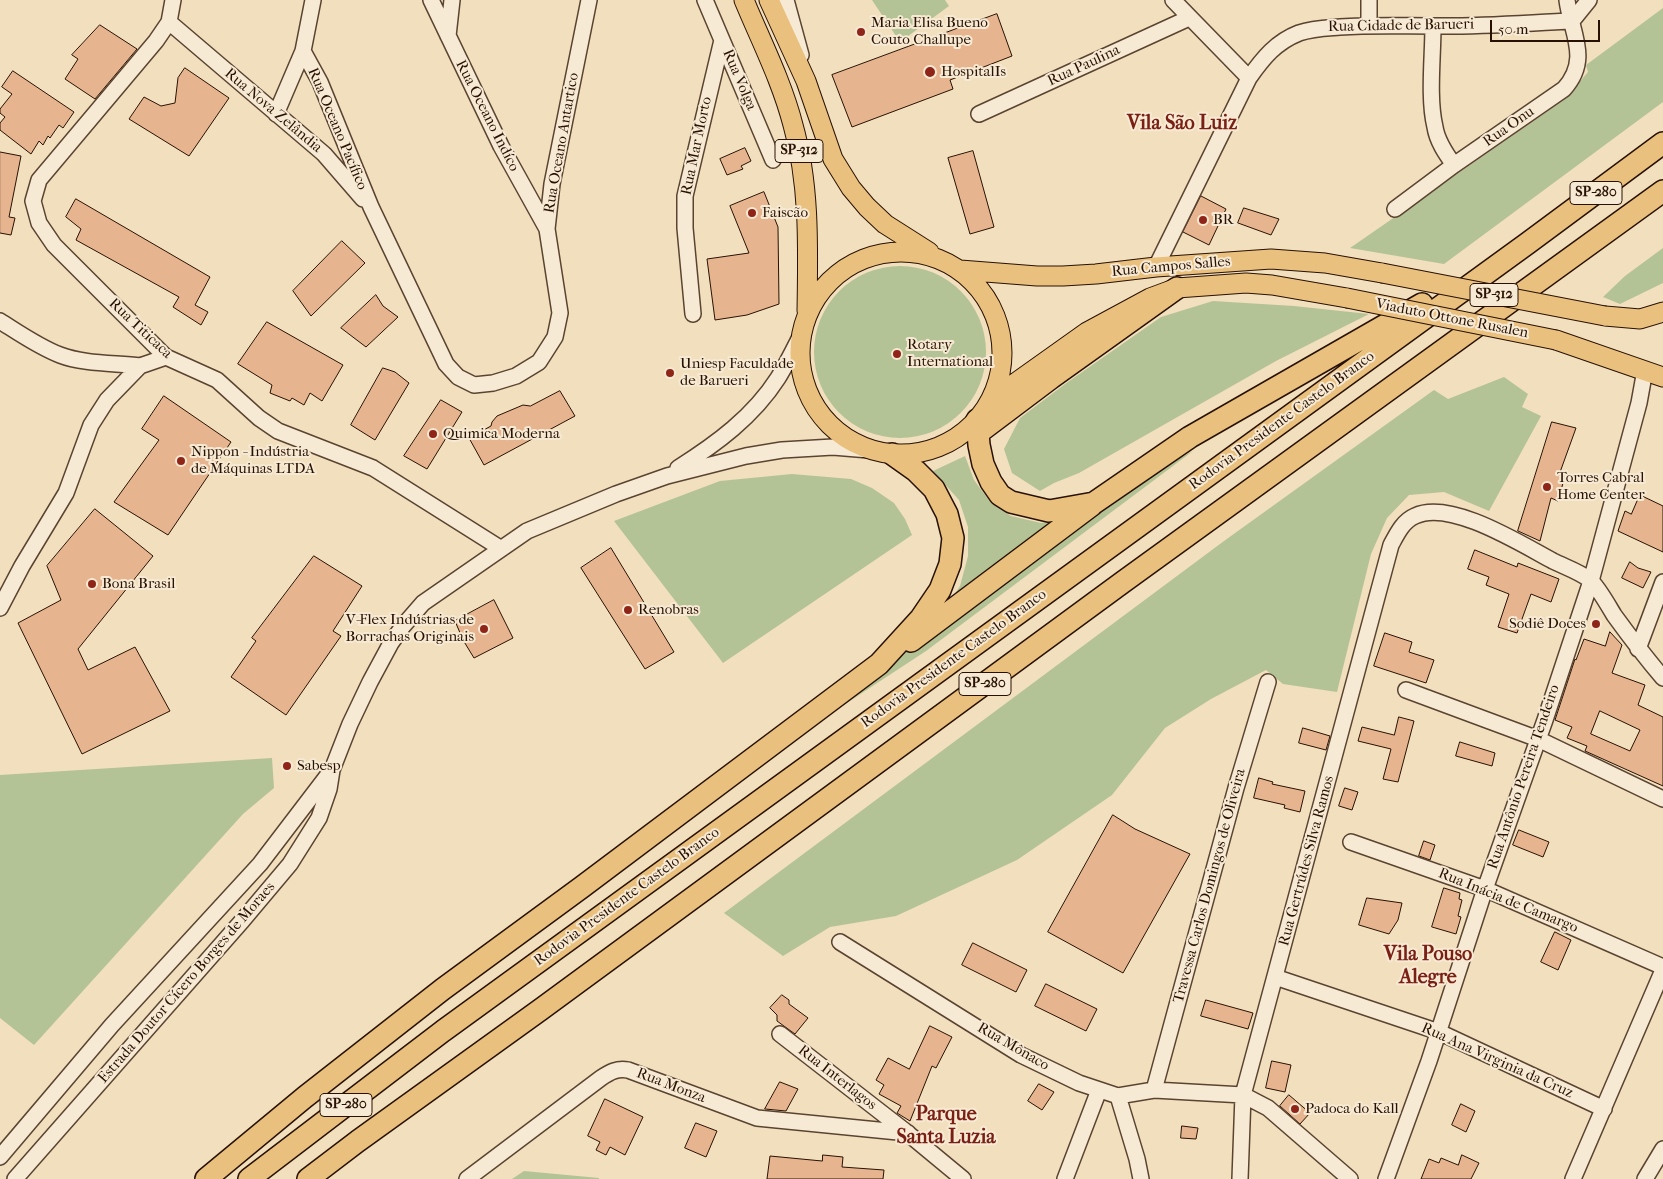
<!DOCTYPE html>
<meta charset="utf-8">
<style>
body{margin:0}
#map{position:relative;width:1663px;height:1179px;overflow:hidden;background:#f2dfbd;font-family:"IM FELL French Canon",serif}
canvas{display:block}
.scale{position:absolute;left:1490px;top:20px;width:110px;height:22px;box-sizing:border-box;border:2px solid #281102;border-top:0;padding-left:6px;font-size:15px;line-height:18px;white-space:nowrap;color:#281102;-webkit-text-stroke:4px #f7ead4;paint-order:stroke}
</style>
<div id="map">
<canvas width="1663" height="1179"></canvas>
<div class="scale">50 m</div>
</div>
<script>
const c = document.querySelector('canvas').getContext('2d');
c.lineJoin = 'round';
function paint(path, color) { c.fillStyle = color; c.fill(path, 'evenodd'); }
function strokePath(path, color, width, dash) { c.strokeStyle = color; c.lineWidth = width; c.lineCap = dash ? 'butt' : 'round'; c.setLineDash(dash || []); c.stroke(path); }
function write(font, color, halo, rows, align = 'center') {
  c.font = font + ' "IM FELL French Canon",serif'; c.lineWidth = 4; c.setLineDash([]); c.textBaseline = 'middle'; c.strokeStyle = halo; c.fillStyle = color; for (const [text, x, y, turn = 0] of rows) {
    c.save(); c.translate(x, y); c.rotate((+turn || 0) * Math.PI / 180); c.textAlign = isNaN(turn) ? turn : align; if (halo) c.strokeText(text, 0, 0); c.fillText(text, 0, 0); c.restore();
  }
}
paint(new Path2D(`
 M872,0H945L949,6L900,42Z
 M1663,8V102L1444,264L1350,248L1564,100L1588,72L1586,65Z
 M1663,248V283L1620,304L1603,297L1625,276Z
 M814 352a86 86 0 1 1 172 0a86 86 0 1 1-172 0Z
 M1213,301L1294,306L1369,314L1276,361L1079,473L1054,483L1040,491L1012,473L1004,449L1020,418L1065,384L1161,317Z
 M1504,377L1528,394L1522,407L1541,416L1489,511L1444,492L1409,495L1387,518L1371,554L1337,692L1283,684L1266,670L1211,699L1165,728L1112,795L1017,860L896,916L830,927L783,956L724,913L1224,541L1434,390L1448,399Z
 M1193,451L926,651L827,716L939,618L960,586L968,556V527L959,500L933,471L965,456L974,480L991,503L1011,516L1041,523L1072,516Z
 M792,474L851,479L872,488L894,503L905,519L912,535L723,663L614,521L720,481Z
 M272,758L274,788L243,814L34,1045L0,1018V775Z
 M524,1171L599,1178V1179H512Z`), '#b4c396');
const building = new Path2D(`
 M997,14L1012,56L950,80L953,89L852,127L832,75Z
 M100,25L137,49L95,99L65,79L78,59L72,55Z
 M185,68L229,98L189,156L129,119L144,97L161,106L175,103L178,78Z
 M13,71L74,112L63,128L59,125L50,138L48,136L43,145L39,141L31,154L0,130V123L5,117L0,113V109L12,94L2,87Z
 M745,148L751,161L741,166L743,169L727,175L720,159Z
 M973,151L994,227L970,234L948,158Z
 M0,152L21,156L9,217L15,218L11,235L0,233Z
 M764,192L778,227L779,304L747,315L715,320L707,259L749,253L730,206Z
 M1201,196L1226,209L1209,245L1183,232Z
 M76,199L210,277L195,305L208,312L201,325L173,307L179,297L76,240L81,229L66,217Z
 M1244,208L1279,219L1271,235L1238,223Z
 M342,241L365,263L311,316L293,291Z
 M376,295L383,306L398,317L366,347L341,328Z
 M267,322L343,365L322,401L310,393L304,405L292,398L290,401L270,393L272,385L238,364Z
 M383,368L395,372L409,383L375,440L351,425Z
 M560,391L575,416L484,465L469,438L491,426L492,422L497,416L523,405L530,406Z
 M164,396L231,442L168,535L114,502L159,440L142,429Z
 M441,400L462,412L427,469L404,456Z
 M1552,422L1576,428L1559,475L1565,476L1558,501L1551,498L1540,541L1518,531Z
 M1640,495L1663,506V552L1618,531L1625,511L1631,514Z
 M95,509L153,556L78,649L88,670L135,647L170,711L82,754L18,623L61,600L47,566Z
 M611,548L674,652L645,669L581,568Z
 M1475,550L1517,567L1518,563L1559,579L1551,602L1531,594L1517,633L1498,627L1509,594L1486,585L1489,577L1468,569Z
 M314,556L362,586L333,631L341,636L286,715L231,677L256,641L252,638Z
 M1630,562L1638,568L1651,572L1643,588L1622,578Z
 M494,600L513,638L474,658L463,640L455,621Z
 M1610,632L1622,645L1612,673L1645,685L1638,705L1663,717V786L1585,751L1587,746L1567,738L1572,727L1555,720L1575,659L1576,660L1584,639L1605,646ZM1600,711L1640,730L1630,751L1591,734Z
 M1385,633L1412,642L1409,652L1434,660L1426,683L1374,666Z
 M1399,717L1414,721L1398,782L1383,779L1391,749L1358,741L1362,727L1394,735Z
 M1303,728L1330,736L1326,750L1299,743Z
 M1460,742L1495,753L1492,766L1456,756Z
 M1259,778L1273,782L1272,784L1305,791L1300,812L1284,808L1285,805L1254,798Z
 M1345,788L1358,792L1352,810L1339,806Z
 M1113,815L1135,829L1190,854L1123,973L1048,932Z
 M1519,830L1549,842L1543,857L1513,845Z
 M1424,841L1435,845L1430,860L1419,856Z
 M1444,888L1460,893L1459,899L1462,900L1458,916L1461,917L1456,934L1432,927Z
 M1367,898L1402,903L1398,920L1389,934L1359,925Z
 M1555,932L1571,940L1558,970L1541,962Z
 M973,943L1027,970L1016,992L962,965Z
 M1046,984L1097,1009L1086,1031L1035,1006Z
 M782,995L789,1000V1004L808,1018L795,1034L777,1021V1015L770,1008Z
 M1206,1000L1253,1013L1248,1029L1201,1016Z
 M930,1026L952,1037L936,1068L932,1066L910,1121L897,1113L901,1106L879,1094L884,1085L876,1080L888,1058L909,1069Z
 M1272,1061L1291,1065L1285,1092L1266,1088Z
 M780,1082L798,1089L786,1111L765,1109Z
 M1039,1084L1054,1092L1042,1110L1028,1101Z
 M1289,1095L1310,1113L1300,1124L1280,1106Z
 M605,1099L643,1117L625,1155L610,1147L606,1155L596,1150L600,1142L588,1136Z
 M1461,1104L1475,1111L1466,1132L1452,1125Z
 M696,1123L717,1131L706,1157L685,1148Z
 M1182,1126L1198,1128L1196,1139L1181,1138Z
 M823,1155L843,1157L842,1167L884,1170L883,1179H767L770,1156L822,1161Z
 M1462,1155L1479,1163L1471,1179H1421L1429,1159L1439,1163L1441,1158L1458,1165Z`);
paint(building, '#e6b58f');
strokePath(building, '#281102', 1);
const minor = new Path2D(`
 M173,0L169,22L156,41L39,180L33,201L39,223L54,245L166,357L217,380L259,418L278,431L373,468L500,548
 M431,0L501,146L547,229
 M705,0L773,160
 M786,0L801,55
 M1173,0L1249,78
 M1369,0V25
 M1572,21L1589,0
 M169,22L324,154L363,199
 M1433,26C1433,57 1428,98 1435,127C1437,141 1446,154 1454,165
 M448,36L452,0
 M303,51L320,82L371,207L446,364L458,377L474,385L493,383L516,376L539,362L555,337L560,313L547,229L552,184L589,0
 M276,114L303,51L313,0
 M979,114L1189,18
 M1395,209L1454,165L1564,89C1591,59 1571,33 1567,0
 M1156,267L1249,78C1263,58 1276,42 1299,33C1313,28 1326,28 1340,27C1371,25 1401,26 1432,26C1479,27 1526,23 1572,21
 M693,314L685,228V196L722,40
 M0,321C19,333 39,347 60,355C83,364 116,363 140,366
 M678,468C716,444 753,417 778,378C786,365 793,351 800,337
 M0,608L22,566L66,493L91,425L107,400L140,366L166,357
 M1638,649L1663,582
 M1406,690L1538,739L1663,799
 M1351,842L1485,889L1663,967
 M840,942L1021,1055L1079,1083L1118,1096L1137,1159L1141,1179
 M1275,977L1439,1032L1604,1109
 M780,1034L905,1131L963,1179
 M1154,1090L1236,788L1268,682
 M1118,1096L1154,1090L1243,1095L1268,1108L1350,1179
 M0,1157L112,1025L260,864L331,771
 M15,1179L242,921L290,864L319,818L329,789L332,770L350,724L370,682L391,643L403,626L423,603L527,531L616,494L667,476L746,456L782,450L833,447L869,450
 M467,1179L601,1078C610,1072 617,1068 628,1070L757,1118L908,1133
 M1065,1179L1099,1090
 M1240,1179L1243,1095L1391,545C1397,534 1403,521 1415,516C1450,499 1521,544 1553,561C1565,567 1580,572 1590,580C1598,587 1608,605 1614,615C1630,637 1646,658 1663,678
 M1386,1179L1429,1061L1485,889L1545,720L1591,581L1639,403L1645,370
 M1573,1179L1663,970
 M1645,1179L1663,1149`);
const major = new Path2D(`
 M744,0C761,41 782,82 793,125C810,185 808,249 807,311
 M769,0L806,81L833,159L851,188L867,207L885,224L929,252
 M800 353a101 101 0 1 1 202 0a101 101 0 1 1-202 0Z
 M960,270L1037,276H1063L1096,274L1156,267L1271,259L1325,263L1382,273
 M1605,316L1640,319L1663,312
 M1556,340L1663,377
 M990,401L1087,332L1150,298L1177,288L1246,283L1272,285L1347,298`);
const highway = new Path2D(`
 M977,420L979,445L983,464L991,482L1000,495L1011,502L1049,511L1094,503L1190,437L1422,304
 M978,433L1051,378L1177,288
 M911,641L1092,505
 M206,1179L305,1097L443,989L582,887L879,664L921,618L940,590L950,564L953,538L947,514L934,489L916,471L892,454
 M249,1179L443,1031L1528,243L1663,143
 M308,1179L358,1141L540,1010L1123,582L1663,191`);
strokePath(minor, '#5a4431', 18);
strokePath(major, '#281102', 21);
strokePath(highway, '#281102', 24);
strokePath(minor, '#f7ead4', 15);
strokePath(major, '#e9c07e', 19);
strokePath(highway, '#e9c07e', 21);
const majorBridge = new Path2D(`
 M1382,273L1605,316
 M1347,298L1556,340`);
strokePath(majorBridge, '#281102', 21, []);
strokePath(majorBridge, '#e9c07e', 19);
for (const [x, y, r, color] of [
 [861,32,5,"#8f2418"],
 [930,72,6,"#8f2418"],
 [752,213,5,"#8f2418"],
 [1203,220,5,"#8f2418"],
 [897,354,5,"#8f2418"],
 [670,373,5,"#8f2418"],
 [433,434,5,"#8f2418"],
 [181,461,5,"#8f2418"],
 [1547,487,5,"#8f2418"],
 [92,584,5,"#8f2418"],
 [628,610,5,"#8f2418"],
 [1596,624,5,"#8f2418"],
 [484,629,5,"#8f2418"],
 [287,766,5,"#8f2418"],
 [1295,1109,5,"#8f2418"]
]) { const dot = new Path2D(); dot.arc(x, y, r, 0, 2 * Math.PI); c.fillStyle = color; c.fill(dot); strokePath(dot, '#f7ead4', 2); }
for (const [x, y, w] of [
 [799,151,48],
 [1596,193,52],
 [1494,295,48],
 [985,684,52],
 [346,1105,52]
]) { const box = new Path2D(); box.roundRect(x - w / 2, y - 11.5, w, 23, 4); c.fillStyle = '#f7ead4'; c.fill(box); strokePath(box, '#281102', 1); }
write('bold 14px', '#281102', null, [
 ["SP-312",799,151],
 ["SP-280",1596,193],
 ["SP-312",1494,295],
 ["SP-280",985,684],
 ["SP-280",346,1105]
]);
write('15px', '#281102', '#f7ead4', [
 ["Maria Elisa Bueno",871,23],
 ["Couto Challupe",871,40],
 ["HospitalIs",941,72],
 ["Faiscão",762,213],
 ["BR",1213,220],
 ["Rotary",907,345],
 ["International",907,362],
 ["Uniesp Faculdade",680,364],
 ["de Barueri",680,381],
 ["Quimica Moderna",443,434],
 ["Nippon - Indústria",191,452],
 ["de Máquinas LTDA",191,469],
 ["Torres Cabral",1557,478],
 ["Home Center",1557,495],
 ["Bona Brasil",102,584],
 ["Renobras",638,610],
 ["V-Flex Indústrias de",474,620,"right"],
 ["Borrachas Originais",474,637,"right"],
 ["Sodiê Doces",1586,624,"right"],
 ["Sabesp",297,766],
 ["Padoca do Kall",1305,1109]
], 'left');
write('15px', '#281102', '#f7ead4', [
 ["Rua Cidade de Barueri",1401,26,-1],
 ["Rua Paulina",1084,66,-25],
 ["Rua Volga",739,80,67],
 ["Rua Nova Zelândia",273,111,40],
 ["Rua Oceano Indíco",487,116,63],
 ["Rua Onu",1509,127,-35],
 ["Rua Oceano Pacífico",337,129,67],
 ["Rua Oceano Antartico",562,143,-80],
 ["Rua Mar Morto",697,146,-78],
 ["Rua Campos Salles",1171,267,-5],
 ["Viaduto Ottone Rusalen",1452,319,11],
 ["Rua Titicaca",140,329,43],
 ["Rodovia Presidente Castelo Branco",1282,421,-36],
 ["Rodovia Presidente Castelo Branco",954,659,-36],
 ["Rua Antônio Pereira Tendeiro",1524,777,-71],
 ["Rua Gertrúdes Silva Ramos",1307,861,-75],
 ["Travessa Carlos Domingos de Oliveira",1210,886,-75],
 ["Rodovia Presidente Castelo Branco",627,897,-36],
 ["Rua Inácia de Camargo",1508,901,22],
 ["Estrada Doutor Cícero Borges de Moraes",187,983,-49],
 ["Rua Mônaco",1013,1047,30],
 ["Rua Ana Virginia da Cruz",1497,1061,24],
 ["Rua Interlagos",837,1078,38],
 ["Rua Monza",671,1086,21]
]);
write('bold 20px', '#7a1f14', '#f7ead4', [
 ["Vila São Luiz",1182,124],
 ["Vila Pouso",1428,955],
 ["Alegre",1428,978],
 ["Parque",946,1115],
 ["Santa Luzia",946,1138]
]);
</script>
